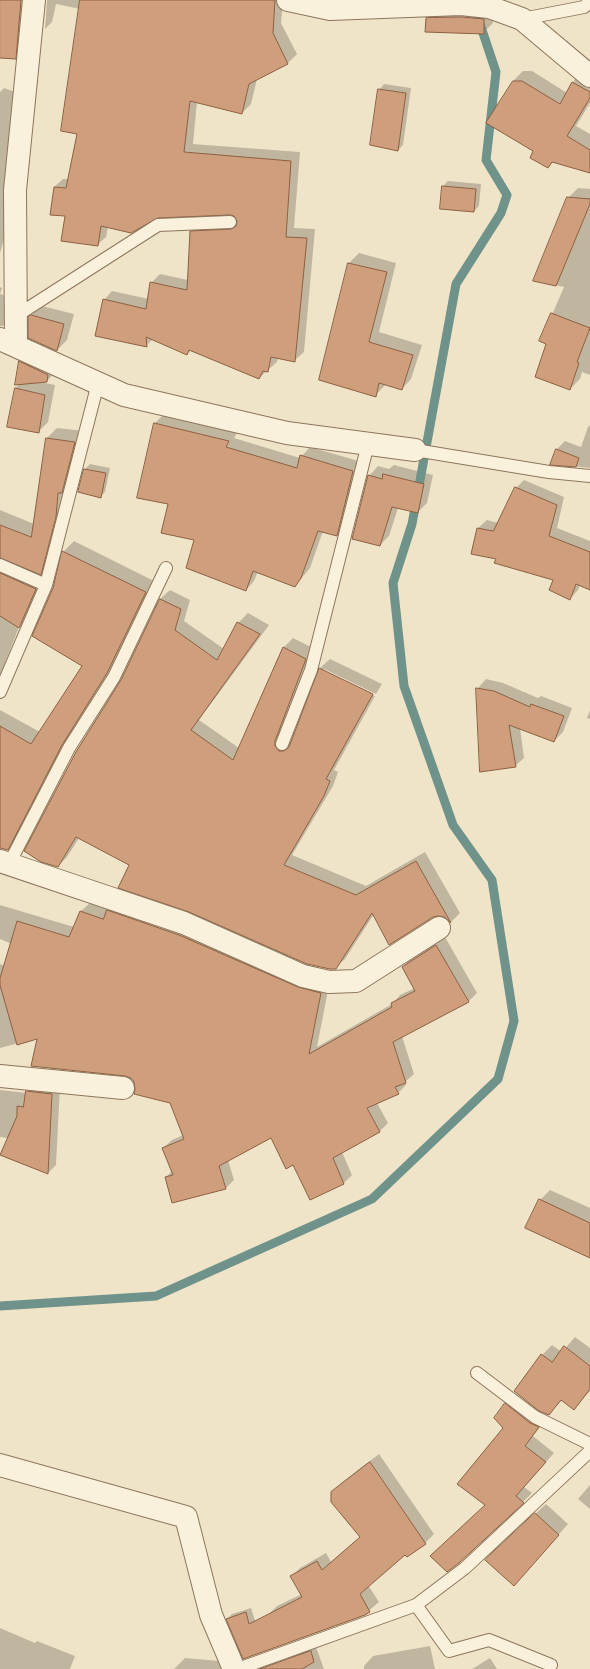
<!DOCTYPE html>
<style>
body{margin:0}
canvas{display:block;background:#f0e4c8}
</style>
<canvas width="590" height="1669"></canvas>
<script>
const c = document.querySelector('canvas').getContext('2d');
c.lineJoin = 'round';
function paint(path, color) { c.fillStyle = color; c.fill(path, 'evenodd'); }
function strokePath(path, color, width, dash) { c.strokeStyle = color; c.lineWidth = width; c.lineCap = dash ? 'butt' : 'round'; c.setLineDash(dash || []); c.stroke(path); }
paint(new Path2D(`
 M0,0H29L24,49L15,58L0,57Z
 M47,0H283L281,23L297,54L288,63L257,79L251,104L242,113L197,102L193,144L300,152L294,228L315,229L304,352L295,360L278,357L277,362L259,378L191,350L187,354L153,339L146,346L104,300L112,291L149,299L151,283L160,274L188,280L191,232L200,223L238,221L234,215L157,217L108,227L106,237L97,245L67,216L54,187L63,179H69L78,133L80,9L56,4L52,22L45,29Z
 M437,8L494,9L493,23L483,33L427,18Z
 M584,70L590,74V103L576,126L590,134V171L553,162L548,167L535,151L513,81L523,71H532L567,93L575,79Z
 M384,84L411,88L403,145L398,150L379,90Z
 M4,88L21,94L13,207L0,253V92Z
 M448,181L481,184L479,206L474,211L443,186Z
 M578,188L590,189V375L582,372L580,379L570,389L547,343L541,340L564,287L535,281L568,198Z
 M359,253L396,263L379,332L422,345L411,379L402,389L386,384L375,396L320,380L349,263Z
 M0,287L2,288L0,294L13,298V316L3,326H0Z
 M42,306L74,314L67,340L57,350L29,317Z
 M30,352L57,370L47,381L40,382L55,385L48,422L38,432L8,426L16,388L20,383V362Z
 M164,414L237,433L234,438L300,458L310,447L362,462L345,527L337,535L323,531L310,568L295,586L258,571L254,581L246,590L195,540L169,503L138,497L155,423Z
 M590,425V468L552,464L557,449L565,441L581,447L588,427Z
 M57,428L85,431L51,563L41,573L5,558L7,562L46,578L30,616L19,627L0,676V510L34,524L47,438Z
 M90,464L110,468L105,492L100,497L85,469Z
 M394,465L433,475L427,503L418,512L398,508L389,536L380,545L369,476L378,466L389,469Z
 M524,480L564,497L557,528L590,541V589L580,585L578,590L570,599L554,580L497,559L478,528L487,520L498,523L516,488Z
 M74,541L156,582L118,662L18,839L7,849L0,847V710L40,732L83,666L54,588L63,552Z
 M170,590L190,600L184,621L224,649L238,623L248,613L269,625L199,720L239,748L284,647L293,638L315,649L288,742H292L320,668L330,659L382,684L376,694L324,669V671L375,696L334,770L338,772L333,786L292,855L366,886L425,852L460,913L451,922L445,916L374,914L345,959L335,968L79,838L67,857L58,866L122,681L160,599Z
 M486,679L503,683L538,698L541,696L572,708L563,732L554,741L520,728L524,758L515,766L481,771L478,688Z
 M590,710V719L587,718Z
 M90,903L109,910L117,903L329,985L317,1047L392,1004L400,995L415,988L403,967L411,958L445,937L477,993L469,1001L402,1036L414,1074L405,1082L406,1085L398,1093L377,1103L388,1123L380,1131L342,1152L352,1175L343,1184L294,1164L271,1137L228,1160L234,1180L225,1189L166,1177L172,1171L163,1148L172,1140L183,1135L170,1102L135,1083L131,1077L38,1038L0,1048V964L10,968L19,947L0,939V905L74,927L81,911Z
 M35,1083L60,1086L56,1165L48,1173L1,1155L8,1138L0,1137V1090L27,1093Z
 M550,1190L590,1208V1258L527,1227L540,1200Z
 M575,1337L590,1348V1391L574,1409L562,1400L548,1414L515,1391L542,1355L552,1345L562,1352Z
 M514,1395L547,1418L533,1436L554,1453L524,1487L532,1493L523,1502L486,1504L504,1428L505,1404Z
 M379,1454L434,1534L425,1543L405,1553L368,1585L379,1602L365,1614L268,1615L277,1606L302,1594L291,1577L300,1568L326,1553L331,1562L361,1537L332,1492L341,1483Z
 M590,1485V1509L578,1499Z
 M546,1504L568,1524L524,1574L496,1550Z
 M251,1608L258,1630L227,1619L232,1614Z
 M0,1628L35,1643L37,1641L75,1656L70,1669H0Z
 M430,1646L435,1669H364V1666L373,1656Z
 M316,1647L324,1669H296L291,1659L296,1654Z
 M185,1658L231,1662L230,1669H174Z
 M490,1658L497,1669H472Z`), '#0003');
strokePath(new Path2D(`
 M0,1306L156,1296L372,1199L498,1079L514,1021L492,880L453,825L404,686L393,583L412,524L456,284L501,213L507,195L486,160L496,72L480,24L478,6`), '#6f938a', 9);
const building = new Path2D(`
 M0,0H21L16,59L0,58Z
 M80,0H275L273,33L288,64L249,84L242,114L190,101L184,152L291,161L286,237L307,238L295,362L271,357L268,372L263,371L259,379L189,350L187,355L146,337L147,347L95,336L103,299L146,309L150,282L187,290L190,231L231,229L236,226L237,221L234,216L230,215L158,218L131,233L101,226L98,246L61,241L65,216L50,215L54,187L66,188L77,134L61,131Z
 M461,17L484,19V34L425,32L426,18Z
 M513,81H522L560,104L572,82L590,92V98L567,136L590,150V173L552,162L548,168L530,158L533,151L486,123Z
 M378,89L406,93L398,151L370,145Z
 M442,186L476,189L474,212L440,209Z
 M567,197L590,199V204L556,286L533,281Z
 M348,263L387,272L369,342L413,355L402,390L379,383L376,397L319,380Z
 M551,313L590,328L577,362L579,363L570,390L535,377L546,344L539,341Z
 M31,315L64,324L57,351L28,338V317Z
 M19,361L48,375L47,382L15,385Z
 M15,388L45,395L39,433L7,427Z
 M154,423L229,441L226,447L297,468L300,455L353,471L337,536L318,531L301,578L295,587L253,571L246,591L186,568L194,540L161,533L168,504L137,498Z
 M46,438L75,442L62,493H58L56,517L41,575L0,558V525L31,537Z
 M556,449L579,458L576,467L550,465Z
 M84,469L106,473L101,498L78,492Z
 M383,474L424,484L418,513L392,507L380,546L352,539L368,475L382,479Z
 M515,487L557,505L549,536L590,552V590L576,584L570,600L549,590L553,580L494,563L496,559L471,554L477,528L493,531Z
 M62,551L146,592L107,673L62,745L8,850L0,848V726L31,744L82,666L32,636L53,588Z
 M0,573L36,589L19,628L0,616Z
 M160,599L181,609L175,630L217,660L237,622L260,634L191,730L233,760L283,647L306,659L275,741V746L279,751H284L289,747L319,668L373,694L326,779L330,781L324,796L284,865L356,895L416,861L451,923L444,917L438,916L433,917L389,945L372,913L336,969H330L307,964L189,912L118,888L129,865L76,837L58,867L41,862L24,851L76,752L121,680Z
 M476,688L494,691L530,707L531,704L564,716L554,742L509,725L516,767L480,772Z
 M107,910L179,935L298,987L321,993L309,1054L392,1007L391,1003L415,991L402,967L436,945L469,1002L393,1042L406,1083L395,1087L399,1094L367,1108L380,1132L333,1158L344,1184L310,1200L293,1165L286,1169L271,1138L219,1166L226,1189L172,1203L165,1177L173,1175L162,1148L184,1139L170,1103L134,1094L135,1089L134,1082L131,1078L125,1076L31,1066L37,1039L17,1045L0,985V978L17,921L69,937L80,911L103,919Z
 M26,1091L52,1094L48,1174L0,1155L17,1116V1106L23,1107Z
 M539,1199L590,1223V1258L525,1228Z
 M564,1346L590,1366V1389L574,1410L561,1400L549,1415L539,1411L514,1391L541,1354L552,1362Z
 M505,1403L530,1423L539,1427L525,1446L546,1462L516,1496L524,1503L460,1562L447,1572L430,1556L485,1505L457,1484L503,1428L494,1418Z
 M370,1462L426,1544L407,1557L405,1555L360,1594L370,1612L365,1615L243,1659L226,1619L246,1612L249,1624L302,1597L290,1576L317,1561L322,1570L360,1537L331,1502V1492Z
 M535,1513L559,1535L514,1586L485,1560Z
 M311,1651L314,1662L302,1669H260Z`);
paint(building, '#cf9f7d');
strokePath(building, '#8d5f41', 1);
const service = new Path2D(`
 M522,19L584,7L590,1
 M16,316L158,225L230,222
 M415,450L549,472L590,476
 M0,565L46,585
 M0,692L46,585L98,383
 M282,744L311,670L368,444
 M9,864L69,748L114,677L166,568
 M477,1373L535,1417L590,1444
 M416,1605L449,1651L489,1640L551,1665
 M238,1669L416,1605L465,1568L590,1451`);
const minor = new Path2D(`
 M288,0L330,9L461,4L489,7L522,19L590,76
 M0,339L124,395L287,433L415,450
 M16,345L15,190L34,0
 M0,861L184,923L303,976L329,982L356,981L439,928
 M0,1076L123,1088
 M0,1465L186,1517L211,1615L234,1669`);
strokePath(service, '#8d765c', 14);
strokePath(minor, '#8d765c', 24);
strokePath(service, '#faf1dc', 12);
strokePath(minor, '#faf1dc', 22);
</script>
